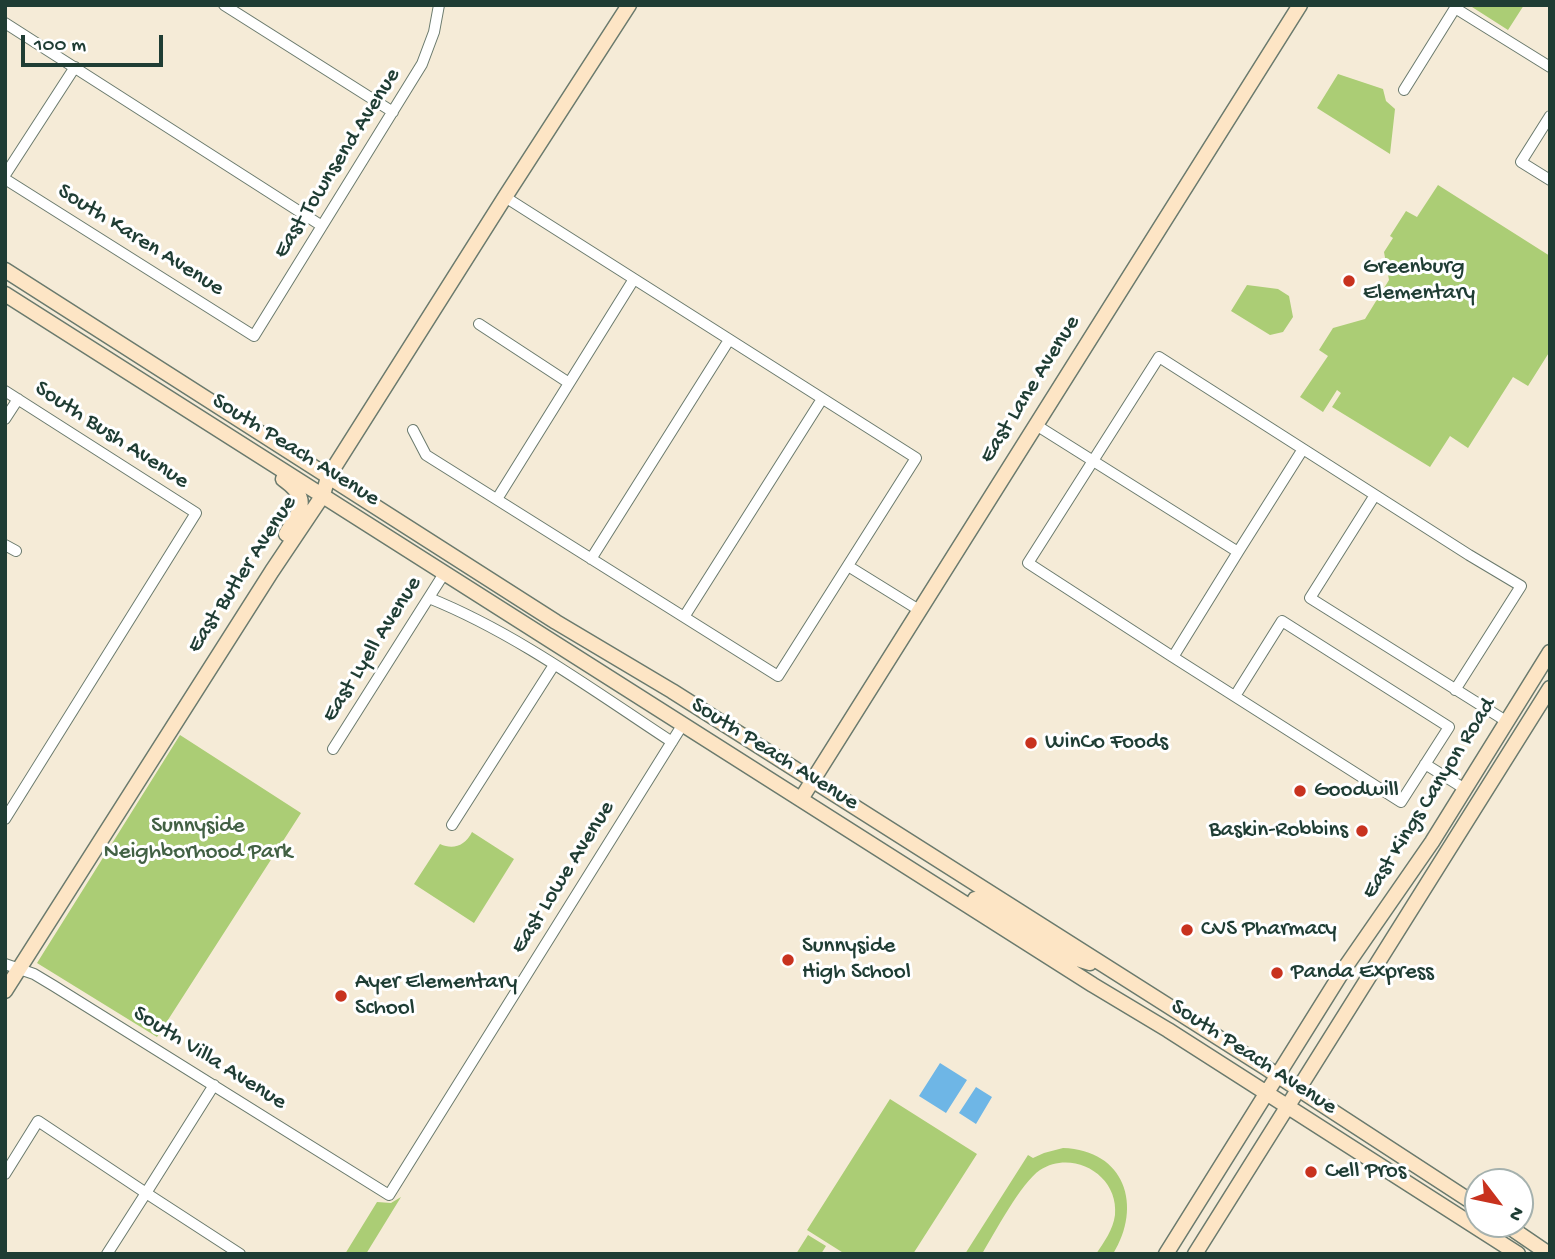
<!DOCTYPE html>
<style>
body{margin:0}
#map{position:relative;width:1555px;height:1259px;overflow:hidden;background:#f5ebd7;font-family:"Gochi Hand",sans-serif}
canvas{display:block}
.frame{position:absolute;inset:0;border:7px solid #1f3d34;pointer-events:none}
.north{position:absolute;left:1464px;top:1168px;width:70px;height:70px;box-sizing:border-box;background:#fff;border:2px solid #a5b1ae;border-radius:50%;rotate:122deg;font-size:19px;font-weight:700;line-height:28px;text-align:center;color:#1f3d34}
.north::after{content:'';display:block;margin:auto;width:24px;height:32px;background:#c8321e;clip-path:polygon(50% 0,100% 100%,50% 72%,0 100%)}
.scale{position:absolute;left:21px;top:35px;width:142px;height:32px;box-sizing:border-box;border:4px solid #1f3d34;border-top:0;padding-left:9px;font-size:21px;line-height:24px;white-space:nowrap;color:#1f3d34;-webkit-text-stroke:5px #fff;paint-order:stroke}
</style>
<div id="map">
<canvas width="1555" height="1259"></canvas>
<div class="frame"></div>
<div class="north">N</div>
<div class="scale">100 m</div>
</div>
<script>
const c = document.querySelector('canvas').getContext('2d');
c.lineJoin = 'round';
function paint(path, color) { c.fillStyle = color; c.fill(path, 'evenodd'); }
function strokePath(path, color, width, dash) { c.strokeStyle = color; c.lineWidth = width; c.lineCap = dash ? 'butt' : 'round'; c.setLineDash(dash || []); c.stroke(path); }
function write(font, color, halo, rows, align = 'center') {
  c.font = font + ' "Gochi Hand",sans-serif'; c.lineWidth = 6; c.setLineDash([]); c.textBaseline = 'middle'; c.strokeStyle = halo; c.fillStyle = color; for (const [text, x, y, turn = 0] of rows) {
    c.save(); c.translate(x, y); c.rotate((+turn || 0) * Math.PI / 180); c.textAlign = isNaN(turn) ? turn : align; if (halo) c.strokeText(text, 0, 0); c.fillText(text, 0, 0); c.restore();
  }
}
paint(new Path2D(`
 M1473,5H1524L1508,30L1472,7Z
 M1338,74L1383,89L1386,101L1395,109L1390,154L1317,108Z
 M1438,185L1550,256V351L1528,386L1513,377L1468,448L1450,436L1430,467L1332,407L1341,393L1337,390L1323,412L1300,397L1328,356L1319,350L1333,328L1365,319L1389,280L1384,252L1393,238L1390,236L1406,211L1417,217Z
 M1247,285L1278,289L1289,296L1293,317L1283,332L1270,335L1231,311Z
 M180,735L301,813L157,1037L37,963Z
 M472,832L514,859L474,923L414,884L440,844C453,850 465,846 472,832Z
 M890,1099L977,1154L913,1254H845L807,1230Z
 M1063,1148C1125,1150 1143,1206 1113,1254H1096C1104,1242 1113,1230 1115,1215C1119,1175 1073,1149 1040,1170C1021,1183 995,1232 982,1254H965L1028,1155L1033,1158L1044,1153Z
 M401,1197L366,1254H345L377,1202L391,1203Z
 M808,1235L826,1246L821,1254H796Z`), '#abcd75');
paint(new Path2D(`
 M940,1063L967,1080L946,1113L919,1096Z
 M976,1087L992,1097L976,1124L959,1113Z`), '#6eb6e6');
const street = new Path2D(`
 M224,5L393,112
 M1455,8L1550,67
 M5,23L322,226
 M1404,90L1457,5
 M1550,116L1521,162L1550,180
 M5,175L75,67
 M5,179L254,336L422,64L434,32L439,5
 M479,324L569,383
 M5,391L196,513L5,819
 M5,419L18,399
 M1036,425L1238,552L1173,657L1401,802L1449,727L1282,621L1235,696
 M413,430L426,455L778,676L916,458L505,197
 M1375,495L1310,598L1506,721
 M497,499L634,279
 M5,545L16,551
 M1238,552L1303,449L1469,555L1521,586L1455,690
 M591,559L729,340
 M848,566L919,610
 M429,598C516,633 594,691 672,742
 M684,617L822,399
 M1173,657L1028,563L1159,357L1303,449
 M333,749L445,572
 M1425,764L1465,789
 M452,825L554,665
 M5,964L34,974L54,986L389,1195L683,724
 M214,1085L146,1193L240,1254
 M5,1174L38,1121L146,1193L107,1254`);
const secondary = new Path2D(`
 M5,270L556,622L672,691L1263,1066L1478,1206
 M5,294L1093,985L1168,1030L1518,1254
 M283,479C311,499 301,509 286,534
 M801,799L1300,5
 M975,899L997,911L1005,909L1009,905
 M996,923L1004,918L1013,920L1071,957L1090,963
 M5,991L272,571L323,495L328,477L505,197L629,5
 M1505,1224L1549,1254
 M1166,1254L1344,969L1432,842L1550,652
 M1195,1254L1550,688`);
strokePath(street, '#6a7a6d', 12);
strokePath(secondary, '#6a7a6d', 17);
strokePath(street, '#fff', 10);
strokePath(secondary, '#fde5c5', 14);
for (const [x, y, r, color] of [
 [1349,281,7,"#c8321e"],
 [1031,743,7,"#c8321e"],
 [1300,791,7,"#c8321e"],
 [1362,831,7,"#c8321e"],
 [1187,930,7,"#c8321e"],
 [788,960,7,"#c8321e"],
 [1277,973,7,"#c8321e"],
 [341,996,7,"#c8321e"],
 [1311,1172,7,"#c8321e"]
]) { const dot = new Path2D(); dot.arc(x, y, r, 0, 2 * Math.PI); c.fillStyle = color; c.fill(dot); strokePath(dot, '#fff', 2.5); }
write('23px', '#1f3d34', '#fff', [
 ["East Townsend Avenue",338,164,-58],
 ["South Karen Avenue",140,241,32],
 ["East Lane Avenue",1031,390,-58],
 ["South Bush Avenue",111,436,33],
 ["South Peach Avenue",295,451,32],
 ["East Butler Avenue",243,575,-57],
 ["East Lyell Avenue",373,650,-58],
 ["South Peach Avenue",774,755,32],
 ["East Kings Canyon Road",1430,799,-58],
 ["East Lowe Avenue",564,878,-58],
 ["South Peach Avenue",1253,1058,33],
 ["South Villa Avenue",209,1059,32]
]);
write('23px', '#1f3d34', '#fff', [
 ["Greenburg",1363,268],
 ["Elementary",1363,294],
 ["WinCo Foods",1045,743],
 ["Goodwill",1314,791],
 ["Baskin-Robbins",1348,831,"right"],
 ["CVS Pharmacy",1201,930],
 ["Sunnyside",802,947],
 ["High School",802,973],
 ["Panda Express",1291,973],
 ["Ayer Elementary",355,983],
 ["School",355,1009],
 ["Cell Pros",1325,1172]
], 'left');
write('23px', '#426144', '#fff', [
 ["Sunnyside",198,827],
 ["Neighborhood Park",198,853]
]);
</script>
